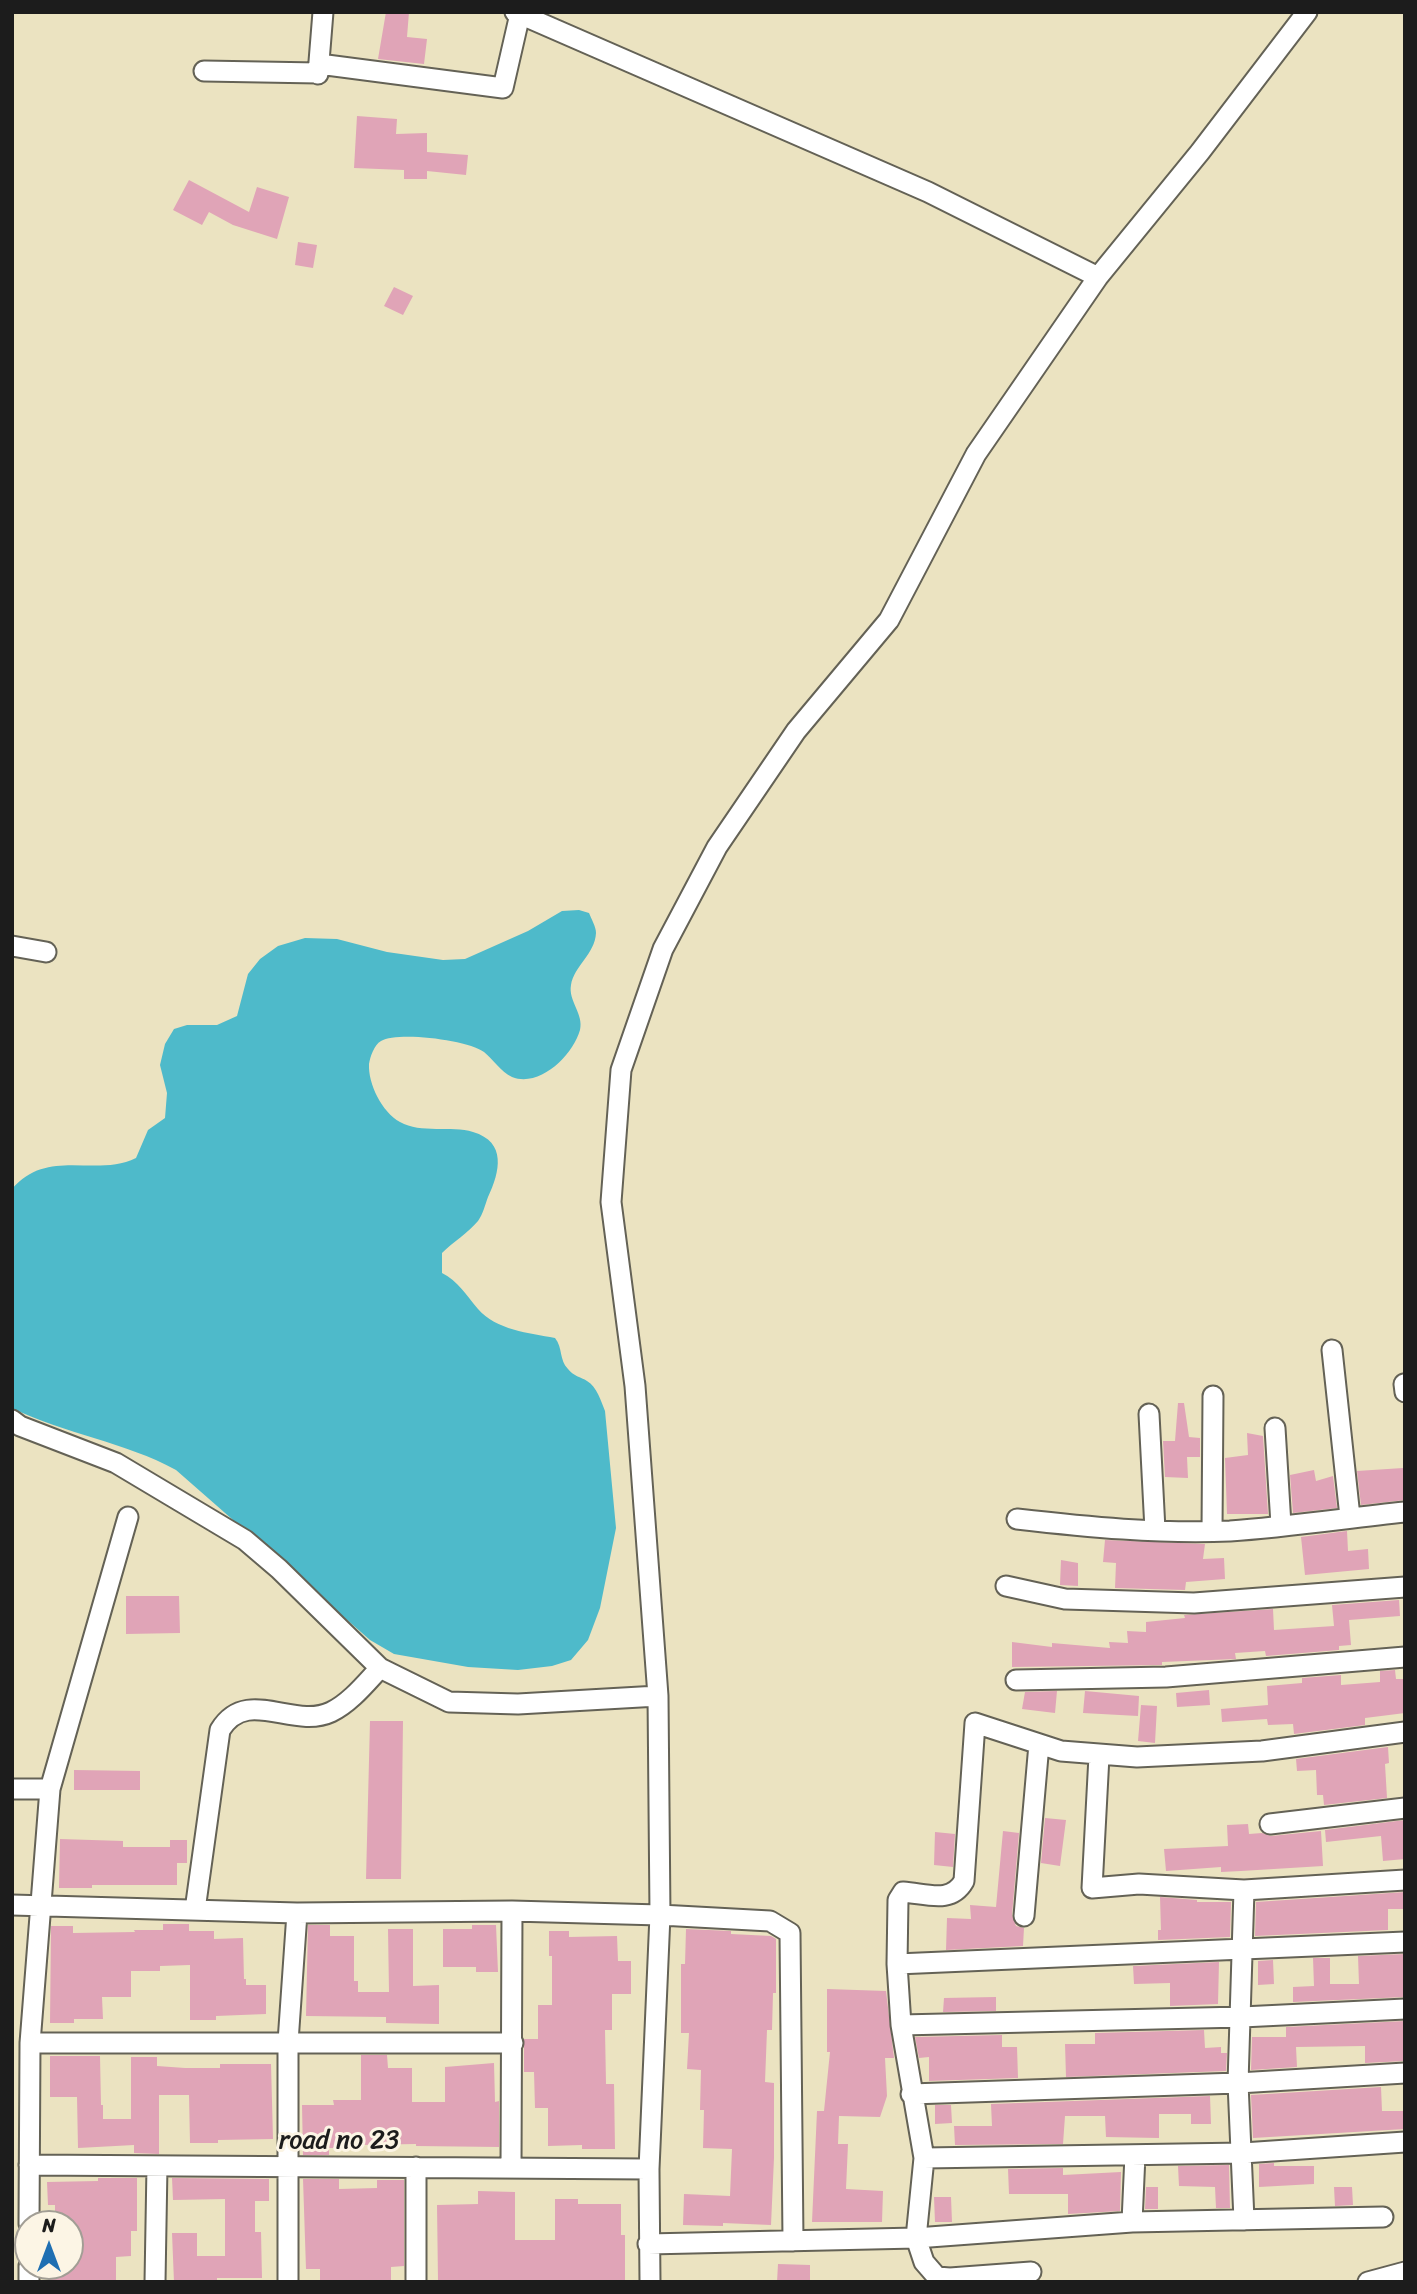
<!DOCTYPE html>
<style>
body{margin:0}
#map{position:relative;width:1417px;height:2294px;overflow:hidden;background:#ebe3c1;font-family:Sriracha,sans-serif}
canvas{display:block}
.frame{position:absolute;inset:0;border:14px solid #1c1c1c;pointer-events:none}
.north{position:absolute;left:14px;top:2210px;width:70px;height:70px;box-sizing:border-box;background:#fcf5e5;border:2px solid #a29e95;border-radius:50%;rotate:0deg;font-size:19px;font-weight:700;line-height:28px;text-align:center;color:#1c1c1c}
.north::after{content:'';display:block;margin:auto;width:24px;height:32px;background:#1f6fb2;clip-path:polygon(50% 0,100% 100%,50% 72%,0 100%)}
</style>
<div id="map">
<canvas width="1417" height="2294"></canvas>
<div class="frame"></div>
<div class="north">N</div>
</div>
<script>
const c = document.querySelector('canvas').getContext('2d');
c.lineJoin = 'round';
function paint(path, color) { c.fillStyle = color; c.fill(path, 'evenodd'); }
function strokePath(path, color, width, dash) { c.strokeStyle = color; c.lineWidth = width; c.lineCap = dash ? 'butt' : 'round'; c.setLineDash(dash || []); c.stroke(path); }
function write(font, color, halo, rows, align = 'center') {
  c.font = font + ' Sriracha,sans-serif'; c.lineWidth = 6; c.setLineDash([]); c.textBaseline = 'middle'; c.strokeStyle = halo; c.fillStyle = color; for (const [text, x, y, turn = 0] of rows) {
    c.save(); c.translate(x, y); c.rotate((+turn || 0) * Math.PI / 180); c.textAlign = isNaN(turn) ? turn : align; if (halo) c.strokeText(text, 0, 0); c.fillText(text, 0, 0); c.restore();
  }
}
paint(new Path2D(`
 M579,910L589,913C591,918 596,927 596,933C595,954 574,966 571,985C568,1001 584,1014 580,1030C573,1055 540,1088 512,1077C501,1072 493,1059 484,1052C468,1040 398,1031 381,1041C374,1045 370,1057 369,1064C368,1084 382,1112 400,1122C421,1134 451,1125 473,1132C507,1142 500,1172 488,1197C485,1205 483,1214 478,1221C468,1233 453,1242 442,1253V1273C458,1281 466,1295 478,1309C496,1330 529,1333 555,1338C563,1348 559,1360 568,1369C573,1376 581,1377 587,1381C597,1387 601,1401 605,1411L616,1528L600,1608L588,1640L571,1660L552,1666L518,1670L468,1667L394,1654L370,1640L176,1470C125,1442 65,1434 12,1408V1189C48,1147 95,1178 136,1158L148,1130L165,1118L167,1093L160,1065L165,1044L174,1029L187,1025H217L237,1016L248,974L260,959L278,946L305,938L337,939L387,952L443,960L465,959L528,931L562,911Z`), '#4ebaca');
paint(new Path2D(`
 M386,12H409L407,37L427,39L424,64L378,59Z
 M357,116L397,119L396,134L427,133V152L468,155L466,175L427,171V179H404V170L354,168Z
 M189,180L249,212L257,187L289,197L277,239L233,225L209,212L202,225L173,210Z
 M298,242L317,245L313,268L295,265Z
 M394,287L413,296L403,315L384,306Z
 M1178,1403H1184L1189,1437L1200,1438V1457H1187L1188,1478L1165,1477L1163,1441H1175Z
 M1247,1433L1263,1436L1268,1514H1227L1225,1458L1248,1455Z
 M1403,1468L1405,1500L1361,1505L1357,1471Z
 M1314,1470L1316,1481L1333,1476L1337,1508L1293,1513L1290,1475Z
 M1347,1531L1348,1551L1368,1549L1369,1569L1305,1575L1301,1537Z
 M1105,1540L1205,1544L1203,1559L1224,1558L1225,1579L1186,1582L1185,1590L1115,1588L1116,1563L1103,1562Z
 M1061,1560L1078,1563V1586L1060,1585Z
 M126,1596H179L180,1633L126,1634Z
 M1399,1600L1400,1616L1349,1620L1351,1645L1339,1646V1650L1266,1656L1265,1651L1235,1653L1236,1659L1162,1662V1665L1012,1667V1642L1052,1647V1643L1110,1648L1109,1642L1128,1643L1127,1631L1146,1632V1622L1185,1618L1184,1615L1273,1609L1274,1630L1334,1626L1332,1605Z
 M1395,1670L1396,1679H1405V1713L1365,1718V1725L1294,1734L1293,1724L1268,1725L1267,1719L1222,1722L1221,1709L1268,1705L1267,1686L1302,1683V1678L1341,1675V1685L1380,1682V1671Z
 M1209,1690L1210,1705L1177,1707L1176,1693Z
 M1057,1691L1055,1713L1022,1709L1025,1692Z
 M1085,1691L1139,1696L1138,1716L1083,1713Z
 M1141,1705L1157,1706L1155,1743L1138,1741Z
 M370,1721H403L401,1879H366Z
 M1388,1747L1389,1763L1385,1764L1387,1798L1324,1805L1323,1795H1317L1316,1770L1297,1771L1296,1759Z
 M74,1770L140,1771V1790H74Z
 M1045,1818L1066,1820L1060,1866L1041,1863Z
 M1405,1820V1859L1383,1861L1381,1836L1326,1842L1325,1830Z
 M1248,1824L1249,1834L1262,1833L1271,1836L1321,1831L1323,1866L1241,1871L1221,1872V1867L1166,1871L1164,1849L1228,1846L1227,1825Z
 M1003,1831L1019,1833L1012,1915L1016,1926L1024,1928L1023,1946L946,1950L947,1918L971,1919L970,1905L996,1907Z
 M935,1832L955,1834L953,1867L934,1865Z
 M60,1839L123,1841V1847H170V1840H187V1863H177V1885H92V1888H59Z
 M1405,1892V1909H1388V1930L1255,1936L1256,1902Z
 M1160,1897L1197,1900V1902H1231L1230,1937L1158,1940V1930H1161Z
 M163,1924H189V1931H214V1939L243,1938L244,1979H246V1985H266V2014L216,2016V2020H190V1965L160,1966V1971H131V1997H102L103,2019H74V2023H50L51,1926H73V1933L135,1932L134,1930H163Z
 M308,1925H330V1936H354V1981H358V1992H389L388,1929H413V1986L439,1985V2024L386,2023V2017L306,2016Z
 M472,1925H496L498,1972H476V1967H443V1929H472Z
 M686,1929L731,1931V1934L771,1936L776,1939V1993H773L772,2030H767L765,2082L774,2083V2158L771,2225L723,2223V2226L683,2225L684,2194L730,2196L732,2149L703,2148L704,2110H700L701,2070L687,2069L689,2033H681V1964H685Z
 M549,1931H569V1937L617,1936L618,1961H631V1994H612V2030H605L606,2084H614L615,2149H582V2145L548,2146V2108H535L534,2072H524V2039H538V2005H552V1956H549Z
 M1405,1954V1997L1293,2002V1987L1314,1986L1313,1958H1330V1984H1359L1358,1956Z
 M1273,1960L1274,1984L1258,1985V1961Z
 M1219,1962L1218,2004L1170,2006V1983L1134,1984L1133,1966Z
 M827,1989L886,1991L894,2058H885L887,2096L880,2117L839,2116L838,2144H848L846,2189L883,2191L882,2222H812L817,2111H824L830,2052H827Z
 M996,1997V2011L943,2012L944,1998Z
 M1405,2021V2061L1365,2063V2046L1296,2047L1297,2067L1251,2070L1252,2037H1286V2027Z
 M1204,2030L1205,2048L1221,2047V2053H1227L1226,2071L1066,2077L1065,2044H1095V2033Z
 M1002,2035V2047H1017L1018,2078L929,2081V2057L919,2058L915,2037Z
 M361,2055H387L388,2068H412V2102H445V2067L494,2063L495,2102L499,2101V2147L416,2146V2144L358,2145V2148H329V2155H303L302,2105H334L333,2100H361Z
 M50,2056H100L101,2105H103V2119H131V2057H157V2066L185,2068H220V2064H271L273,2139L218,2140V2143H190L189,2095H159V2154L134,2153V2145L78,2148L77,2097H50Z
 M1381,2087L1382,2111H1405V2129L1253,2138L1251,2095Z
 M1210,2096L1211,2124H1191V2114H1159V2138L1106,2137L1105,2116H1065L1063,2144L955,2145L954,2126H992L991,2104Z
 M935,2105H951L952,2123L935,2124Z
 M1274,2163V2166H1314V2184L1259,2187V2164Z
 M1229,2165L1230,2208H1216L1215,2187L1179,2186L1178,2166Z
 M1063,2168V2175L1121,2172L1120,2211L1068,2214V2194H1009L1008,2169Z
 M98,2178H137V2231H131V2256L116,2257V2282H48V2266H70V2224H55V2205H48L47,2182L98,2181Z
 M172,2178L269,2179V2201H255V2232H261L262,2278H217V2282H174L172,2233H197V2256H225V2199L173,2200Z
 M303,2179H339V2189L377,2188V2180H404V2266L391,2267V2282H320V2269H306Z
 M1146,2187H1158V2209H1145Z
 M1334,2187H1352L1353,2205L1335,2206Z
 M478,2191L515,2192V2240H555V2199H578V2204H621V2235H625V2281H438L437,2205L478,2204Z
 M934,2197H951L952,2222H935Z
 M778,2264L810,2265V2282H777Z`), '#e0a4b7');
const minor = new Path2D(`
 M515,12L928,192L1098,277
 M319,64L503,88L520,14
 M204,71L318,73
 M318,74L323,12
 M12,946L46,952
 M1332,1350L1350,1517
 M1404,1384L1405,1392
 M1149,1414L1155,1530
 M12,1420L20,1426L116,1463L245,1540L279,1569L380,1668L449,1702L518,1704L658,1696
 M1275,1428L1281,1525
 M1017,1519C1087,1527 1159,1534 1230,1531C1288,1527 1347,1518 1405,1512
 M1212,1531L1213,1396
 M1006,1586L1065,1599L1194,1603L1405,1587
 M1016,1680L1166,1677L1405,1657
 M1099,1756L1092,1888L1139,1884L1244,1890L1405,1880
 M12,1789H50
 M1270,1824L1405,1808
 M1244,1890L1238,2083L1244,2220
 M12,1905L297,1913L512,1911L660,1915L770,1921L790,1933L793,2241
 M195,1910L220,1730C247,1686 293,1730 331,1712C350,1703 366,1683 380,1668
 M1024,1916L1039,1744
 M897,1964L1405,1942
 M901,2025L1242,2017L1405,2009
 M30,2043H513
 M911,2094L1238,2083L1405,2073
 M924,2158L1243,2153L1405,2142
 M29,2165L649,2169
 M511,2168L512,1911
 M1132,2222L1135,2155
 M29,2224L30,2043L50,1789L128,1517
 M648,2244L916,2238L1132,2222L1383,2217
 M1031,2272L950,2278L937,2277L924,2262L916,2238L924,2158L901,2025L897,1964L898,1900L903,1892C928,1894 951,1904 964,1881L975,1723L1061,1751L1137,1757L1262,1751L1405,1732
 M29,2282V2266
 M155,2282L157,2166
 M288,2282V2042L297,1913
 M416,2282V2167
 M650,2282L649,2169L660,1915L658,1696L635,1386L611,1202L621,1070L663,949L717,847L796,731L889,620L976,454L1098,277L1200,152L1307,12
 M1368,2282L1405,2272`);
strokePath(minor, '#646256', 23);
strokePath(minor, '#fff', 19);
write('26px', '#1c1c1c', '#fcf5e5', [
 ["road no 23",339,2141]
]);
</script>
